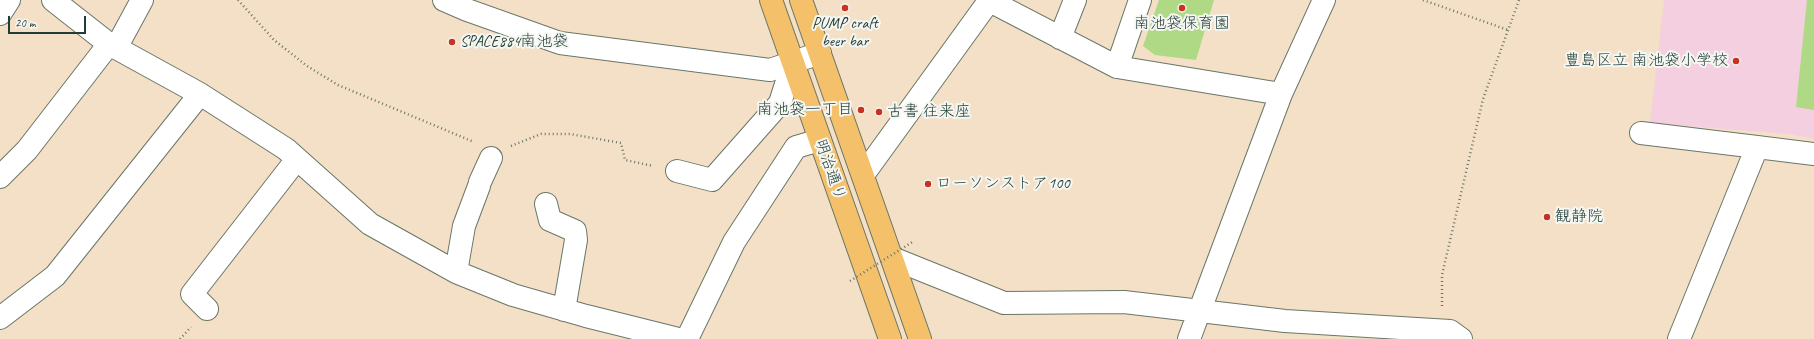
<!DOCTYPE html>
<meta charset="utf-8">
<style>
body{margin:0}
#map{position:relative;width:1814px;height:339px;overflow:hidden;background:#f4e0c7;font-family:Caveat,sans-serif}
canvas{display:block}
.scale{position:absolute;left:8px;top:16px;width:78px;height:18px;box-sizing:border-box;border:2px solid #1f3d34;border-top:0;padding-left:5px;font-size:12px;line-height:14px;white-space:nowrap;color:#1f3d34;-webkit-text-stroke:3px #f6f6f2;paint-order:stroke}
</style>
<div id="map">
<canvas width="1814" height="339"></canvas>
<div class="scale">20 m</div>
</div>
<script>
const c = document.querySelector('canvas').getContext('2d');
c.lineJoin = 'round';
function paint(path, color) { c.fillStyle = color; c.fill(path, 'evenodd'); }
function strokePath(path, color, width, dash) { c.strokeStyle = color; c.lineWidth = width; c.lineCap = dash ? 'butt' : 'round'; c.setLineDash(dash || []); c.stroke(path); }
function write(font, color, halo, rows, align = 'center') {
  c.font = font + ' Caveat,"Klee One",sans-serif'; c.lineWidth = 4; c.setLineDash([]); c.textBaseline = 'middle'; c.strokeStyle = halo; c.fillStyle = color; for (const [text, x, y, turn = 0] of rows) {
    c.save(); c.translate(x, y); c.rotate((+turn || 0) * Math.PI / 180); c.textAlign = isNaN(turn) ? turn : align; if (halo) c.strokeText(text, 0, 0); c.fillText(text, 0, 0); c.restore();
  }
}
paint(new Path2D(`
 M1664,0H1814V139L1788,134L1650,123Z`), '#f3cfdf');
paint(new Path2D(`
 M1159,0H1214L1196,60L1155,55L1143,46Z
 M1807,0H1814V110L1796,107Z`), '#afd985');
const minor = new Path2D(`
 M53,0L109,44L200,94L286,149L370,224L456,272L513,295L586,316L678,339
 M444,0L467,10L560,43L770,70L820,53
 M988,0L1117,67L1281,94
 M0,14L9,0
 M1060,38L1075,0
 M116,48L142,0
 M1117,67L1140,0
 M1641,133L1757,147
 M677,171L712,180L780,103L793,62
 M863,175L989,1
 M0,177L27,150L109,44
 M480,182L491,158
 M546,204L550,220L575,231L576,240L564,310
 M892,258L1004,303L1124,302L1285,321L1450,331L1461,339
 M456,272L464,226L479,186
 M207,309L192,294L297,159
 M0,318L55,276L200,94
 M687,339L734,242L796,147L820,140
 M1189,339L1281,94L1324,0
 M1679,339L1757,147L1814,154`);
const major = new Path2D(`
 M771,0L890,339
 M801,0L920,339`);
strokePath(minor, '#6a7667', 24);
strokePath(major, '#6a7667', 24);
strokePath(new Path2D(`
 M238,0L274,40L307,66L338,85L474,142
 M1423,0L1508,30
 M511,146L541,134H570L621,143L625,160L653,166
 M1442,306V275L1483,99L1519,0
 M180,339L191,327`), '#6a7667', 2.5, [1, 3]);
strokePath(minor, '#fff', 22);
strokePath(major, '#f4c16a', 22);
strokePath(new Path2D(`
 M850,281L914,241`), '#6a7667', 2.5, [1, 3]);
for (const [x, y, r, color] of [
 [845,8,4,"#c8321e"],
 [1182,8,4,"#c8321e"],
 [452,42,4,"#c8321e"],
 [1736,61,4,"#c8321e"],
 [861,110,4,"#c8321e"],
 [879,112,4,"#c8321e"],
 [928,184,4,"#c8321e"],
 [1547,217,4,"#c8321e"]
]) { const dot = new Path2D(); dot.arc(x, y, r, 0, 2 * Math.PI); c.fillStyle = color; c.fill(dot); strokePath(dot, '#f6f6f2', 1.5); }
write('16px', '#1f3d34', '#f6f6f2', [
 ["PUMP craft",845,24,"center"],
 ["beer bar",845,42,"center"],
 ["南池袋保育園",1182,24,"center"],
 ["SPACE884南池袋",460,42],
 ["豊島区立 南池袋小学校",1728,61,"right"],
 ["南池袋一丁目",853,110,"right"],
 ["古書 往来座",887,112],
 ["ローソンストア100",936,184],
 ["観静院",1555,217]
], 'left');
write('16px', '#1f3d34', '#f6f6f2', [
 ["明治通り",830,170,71]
]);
</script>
